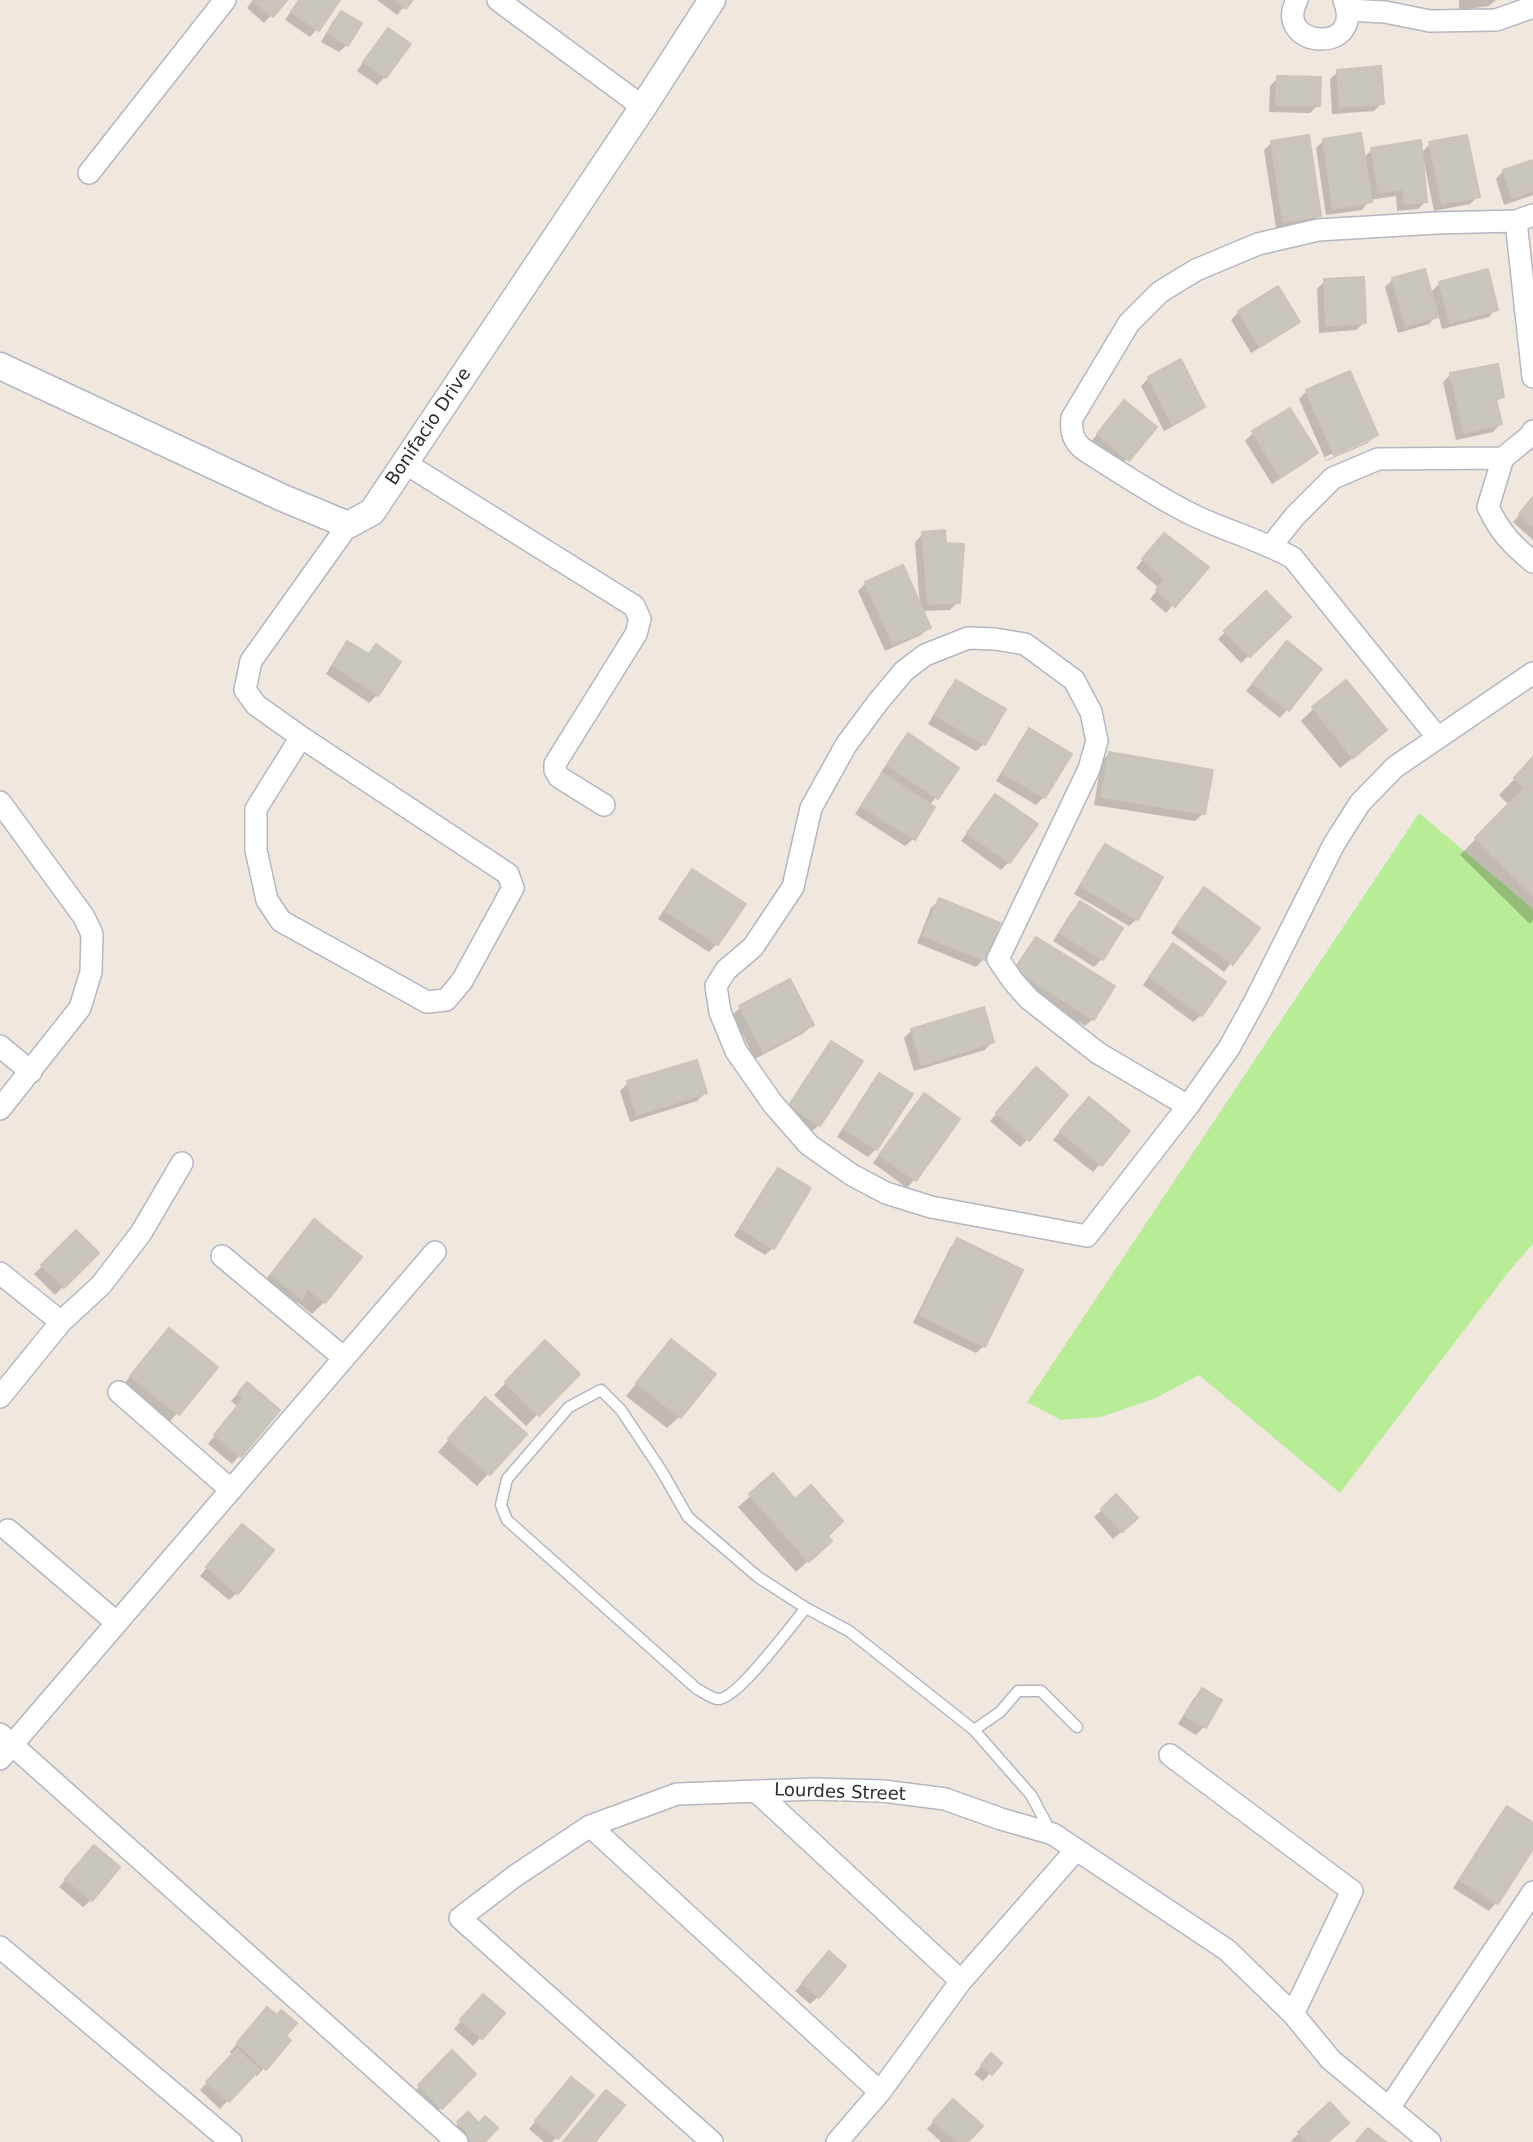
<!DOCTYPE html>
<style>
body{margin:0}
canvas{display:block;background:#f0e8df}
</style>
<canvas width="1533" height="2142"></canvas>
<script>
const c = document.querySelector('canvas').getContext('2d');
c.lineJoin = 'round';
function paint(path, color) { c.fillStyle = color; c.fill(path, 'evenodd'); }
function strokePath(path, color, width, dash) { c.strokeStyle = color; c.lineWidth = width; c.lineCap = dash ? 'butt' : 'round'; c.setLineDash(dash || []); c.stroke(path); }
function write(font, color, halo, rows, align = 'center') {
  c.font = font + ' "DejaVu Sans",sans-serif'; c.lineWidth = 5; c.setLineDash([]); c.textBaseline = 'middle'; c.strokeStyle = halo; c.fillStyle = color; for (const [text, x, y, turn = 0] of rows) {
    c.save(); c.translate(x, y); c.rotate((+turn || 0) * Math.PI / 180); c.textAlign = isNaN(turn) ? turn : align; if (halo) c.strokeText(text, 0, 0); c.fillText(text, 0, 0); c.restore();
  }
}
paint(new Path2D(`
 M1419,813L1533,909V1244L1510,1270L1340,1493L1199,1375L1156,1398L1101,1417L1061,1420L1027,1402Z`), '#b9ec96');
paint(new Path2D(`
 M253,0H285L264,23L247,8Z
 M299,0H338L317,29L310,37L285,20Z
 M377,0H410L397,15Z
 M1459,0H1496L1489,6L1459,10Z
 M341,13L347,45L339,52L321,42L333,21Z
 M388,30L385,77L377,85L357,71L380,38Z
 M1338,72L1382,103L1374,111L1332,114L1330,79Z
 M1278,78L1318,105L1310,113L1269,112L1270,86Z
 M1323,141L1363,158L1372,150L1421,153L1430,144L1478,196L1470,204L1434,211L1424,162H1422L1426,201L1418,209L1397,211L1396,196L1370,200L1362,210L1326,215L1316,148Z
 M1272,142L1319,215L1311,223L1276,228L1264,150Z
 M1533,161V195L1504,205L1496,179L1503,171Z
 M1393,279L1430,293L1440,283L1496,309L1489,317L1442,329L1438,314L1429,324L1398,333L1385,287Z
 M1325,281L1364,323L1356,330L1319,333L1317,289Z
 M1277,289L1298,322L1290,329L1251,353L1231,320L1239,312Z
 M1451,374L1502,397L1495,403L1500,424L1493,432L1456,440L1443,382Z
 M1149,378L1203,407L1195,414L1164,431L1141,386Z
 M1307,391L1376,435L1368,443L1326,461L1299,399ZM1369,437V441L1326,460L1325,457Z
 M1117,410L1154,427L1120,467L1090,443Z
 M1253,433L1316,453L1308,461L1272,484L1245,441Z
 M1533,499V540L1513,522Z
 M923,534L958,602L950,610L922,611L929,627L921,635L885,651L858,591L866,583L920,607L915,542Z
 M1157,543L1173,605L1166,613L1150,599L1159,588L1136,568Z
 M1265,593L1289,617L1241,663L1218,639Z
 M347,644L367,655L376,647L377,695L369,703L326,674L340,651Z
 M1279,651L1320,670L1280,718L1246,691Z
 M956,682L984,744L976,751L928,724L948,690Z
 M1313,709L1373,742L1340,768L1301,721Z
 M1029,731L1070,754L1044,797L1036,805L996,781L1022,738Z
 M908,736L957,768L930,805L913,839L905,846L855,814L875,783L882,775L880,774L900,743Z
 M1109,754L1203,814L1195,821L1094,805L1101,762Z
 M1533,760V920L1530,924L1460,855L1509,805L1499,795Z
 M995,796L1009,862L1001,870L961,841Z
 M1105,846L1137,919L1129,926L1074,894L1098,853Z
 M692,871L717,944L709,952L658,919L684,879Z
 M1197,897L1258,928L1224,972L1171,933Z
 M939,901L984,959L976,967L917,943L931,908Z
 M1080,903L1102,959L1094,967L1053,941L1072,911Z
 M1036,939L1093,1019L1085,1026L1008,978L1028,947Z
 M1166,953L1201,1015L1193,1022L1143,985Z
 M740,1008L812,1025L804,1033L755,1059L732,1015Z
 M912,1030L992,1042L985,1050L914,1071L904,1038Z
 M832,1043L819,1125L811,1132L783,1114L824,1051Z
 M880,1075L876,1149L868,1157L837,1137L872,1083Z
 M1028,1077L1027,1140L1020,1147L990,1121Z
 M628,1083L705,1093L697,1101L630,1122L620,1091Z
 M924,1095L958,1119L914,1180L907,1188L873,1163L917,1103Z
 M1081,1107L1128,1132L1093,1172L1053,1140Z
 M778,1170L773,1248L765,1255L734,1236L770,1178Z
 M314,1222L324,1302L312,1314L297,1302L289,1309L260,1286Z
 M76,1233L96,1253L55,1295L34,1274Z
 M957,1240L984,1346L976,1353L913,1323L950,1248Z
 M671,1341L679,1417L667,1428L626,1396Z
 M157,1343L216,1368L166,1426L120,1389Z
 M545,1343L577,1374L526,1426L494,1395Z
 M239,1392L278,1410L232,1464L208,1444L238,1407L231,1401Z
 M473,1411L524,1434L477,1486L438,1452Z
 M773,1476L826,1536L818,1552L796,1572L738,1507Z
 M1102,1510L1128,1526L1113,1539L1094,1517Z
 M235,1534L237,1593L229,1600L200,1576Z
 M1202,1690L1220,1701L1204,1727L1196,1735L1178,1724L1194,1698Z
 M1507,1808L1533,1825V1845L1496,1903L1489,1911L1453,1888L1499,1816Z
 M86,1855L91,1900L83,1907L59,1887Z
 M822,1961L818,1997L810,2004L795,1991Z
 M476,2004L503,2013L473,2046L454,2029Z
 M260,2017L289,2040L257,2076L253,2073L220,2109L200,2090L233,2055L230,2052Z
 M452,2053L474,2074L434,2115L412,2094Z
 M984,2063H1000L983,2081L974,2074Z
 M564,2087L591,2095L556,2138L552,2142H544L529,2129Z
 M1330,2104L1326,2142H1293L1291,2141Z
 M945,2109L966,2142H941L927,2129Z
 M468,2114L478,2125L482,2142H461L451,2131Z`), '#0003');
const building = new Path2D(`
 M253,0H287L273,17Z
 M299,0H340L319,31L291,12Z
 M395,0H413L406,9Z
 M341,11L362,23L348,46L328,33Z
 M388,28L411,44L386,78L363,62Z
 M1381,66L1384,104L1340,107L1337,70Z
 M1277,76L1321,77L1320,106L1276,105Z
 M1361,133L1372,202L1333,209L1323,139Z
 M1309,135L1321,216L1283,222L1271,141Z
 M1467,135L1480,197L1442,204L1429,142Z
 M1421,140L1427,202L1405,204L1403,189L1379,193L1371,148Z
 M1533,160V191L1512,198L1503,170Z
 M1425,269L1438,317L1406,326L1392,278Z
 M1488,269L1498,310L1450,323L1439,282Z
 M1364,277L1366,323L1326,326L1324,279Z
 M1278,286L1300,322L1260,347L1238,311Z
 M1181,359L1205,407L1172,424L1148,377Z
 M1498,364L1504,397L1496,399L1502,424L1464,433L1450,373Z
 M1350,371L1378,435L1334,455L1306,390Z
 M1124,400L1157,427L1129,461L1097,434Z
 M1290,408L1318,453L1280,477L1252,431Z
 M1533,497V526L1519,514Z
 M945,530L946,543L964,544L960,603L928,604L922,532Z
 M1164,533L1209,567L1175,607L1156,590L1165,579L1142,559Z
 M903,565L931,628L893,644L865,582Z
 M1266,591L1291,617L1250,657L1224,631Z
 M347,641L369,654L376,644L401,662L378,696L333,665Z
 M1287,641L1322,669L1289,711L1253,683Z
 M956,680L1006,709L985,745L935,715Z
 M1346,680L1387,730L1353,758L1312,707Z
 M1029,728L1072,754L1045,798L1002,773Z
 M908,733L959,768L938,799L887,765Z
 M1109,752L1213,770L1205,814L1101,797Z
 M1533,757V895L1475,838L1524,788L1514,778Z
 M882,773L935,807L915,840L861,806Z
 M995,794L1038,824L1010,863L967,833Z
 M1105,844L1163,877L1138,920L1080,886Z
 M692,869L746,904L718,945L665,911Z
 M1204,887L1260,928L1233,965L1177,925Z
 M939,898L1000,923L985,960L923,936Z
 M1080,901L1123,928L1103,960L1060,933Z
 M1036,937L1115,986L1094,1020L1015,970Z
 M1173,943L1226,982L1202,1016L1149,977Z
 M790,979L814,1025L763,1052L739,1006Z
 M984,1007L994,1042L922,1065L911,1029Z
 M831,1041L863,1061L820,1126L789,1105Z
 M697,1060L707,1093L637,1115L627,1081Z
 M1036,1067L1068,1095L1029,1141L996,1113Z
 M879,1073L913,1094L877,1150L844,1129Z
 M924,1093L960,1119L916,1181L879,1155Z
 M1089,1097L1130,1131L1102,1166L1060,1131Z
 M778,1168L811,1188L774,1249L740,1228Z
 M314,1219L362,1257L325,1303L307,1288L302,1299L271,1274Z
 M76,1230L99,1253L64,1288L41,1265Z
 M957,1238L1023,1270L985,1347L920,1315Z
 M169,1328L218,1367L179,1415L130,1376Z
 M671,1339L716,1374L681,1418L636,1383Z
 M545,1340L580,1374L539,1416L505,1382Z
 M247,1382L280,1410L241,1457L214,1435L244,1398L238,1393Z
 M485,1397L527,1434L490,1475L448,1439Z
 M773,1473L795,1499L811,1485L843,1521L828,1536L832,1541L809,1562L749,1494Z
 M1116,1494L1138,1518L1122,1532L1101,1509Z
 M242,1524L274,1550L238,1594L206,1567Z
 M1202,1688L1222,1700L1206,1728L1185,1716Z
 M1507,1806L1533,1823V1849L1498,1904L1459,1880Z
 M94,1845L120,1867L92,1901L65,1879Z
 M829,1951L846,1966L819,1998L802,1983Z
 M483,1994L505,2013L482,2039L460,2020Z
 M267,2007L277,2015L281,2010L297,2023L286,2036L291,2040L266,2070L237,2043Z
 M237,2049L259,2070L229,2102L206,2082Z
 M452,2050L476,2074L442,2109L418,2085Z
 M991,2053L1002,2063L992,2075L981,2065Z
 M571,2077L594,2095L558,2139L535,2121Z
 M606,2090L625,2105L595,2142H563Z
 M953,2099L983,2126L968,2142H958L933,2121Z
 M1330,2102L1349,2123L1328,2142H1307L1298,2132Z
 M468,2112L479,2123L485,2116L498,2128L485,2142H469L464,2137L468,2133L457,2122Z
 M1368,2128L1386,2142H1356Z`);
paint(building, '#cbc6bd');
strokePath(building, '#ccc4b8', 2);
const service = new Path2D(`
 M806,1608C792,1624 736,1702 717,1699C711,1698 703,1692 697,1689L507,1520L501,1505L507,1479L569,1407L601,1390L621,1410L661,1470L688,1517L758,1577L806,1608L849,1631L974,1730L1031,1795L1051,1832
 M974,1730L1000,1712L1018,1691H1041L1077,1727`);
const minor = new Path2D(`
 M498,0L643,107
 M1297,0C1272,48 1366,56 1344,0
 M1348,10L1385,12L1430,21L1496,20L1533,7
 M89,173L225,0
 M1516,221L1533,377
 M1533,431L1530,436L1503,458L1488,507C1500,532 1511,544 1533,562
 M405,463L634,606L640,619L636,634L555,764V770L559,777L604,805
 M1271,546L1295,516L1333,478L1378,459L1503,458
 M301,737L256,809V850L267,900L281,921L427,1002L446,1000L462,981L513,888L508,874L301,737L256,705L245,690L251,661L348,525
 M1438,738L1293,558C1261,540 1226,531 1193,515C1156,497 1121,473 1086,451C1074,443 1070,433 1072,418L1129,323L1160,292L1196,270L1258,244L1318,230L1436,223L1516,221L1533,215
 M0,802L84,917L92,934L91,972L80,1008L0,1109
 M0,1046L31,1072
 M1188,1106L1098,1053L1029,999L1013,981L998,959L1089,769L1097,741L1091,712L1074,680L1025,644L995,639L968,638L925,655L904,671L878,702L846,745L811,808L793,887L753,947L726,970L716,986L720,1012L736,1051L773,1104L809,1145L852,1175L886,1193L931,1207L1087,1236L1188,1106L1229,1048L1256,999L1334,844L1360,803L1395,767L1533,673
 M222,1256L344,1358
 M0,1273L61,1322
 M119,1392L231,1490
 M0,1397L61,1322L101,1285L141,1233L182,1163
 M8,1530L117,1623
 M0,1734L457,2142
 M1170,1755L1352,1891L1293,2014
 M0,1759L435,1252
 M756,1791L961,1981
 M590,1826L880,2092
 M0,1947L231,2142
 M1389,2108L1533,1892
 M712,2142L460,1918L515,1876L590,1826L677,1794L815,1789L883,1791L945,1799L1001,1819L1053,1834L1227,1950L1293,2014L1331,2060L1430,2142
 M837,2142L880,2092L961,1981L1076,1850`);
const tertiary = new Path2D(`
 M0,366L283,498L348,525L372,512L643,107L712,0`);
strokePath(service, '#b3b7c2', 13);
strokePath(minor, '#b3b7c2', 24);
strokePath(tertiary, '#b3b7c2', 29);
strokePath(service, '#fff', 10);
strokePath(minor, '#fff', 21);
strokePath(tertiary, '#fff', 26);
write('18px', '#2d2d2d', '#fff', [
 ["Bonifacio Drive",429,427,-56],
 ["Lourdes Street",840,1793,2]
]);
</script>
